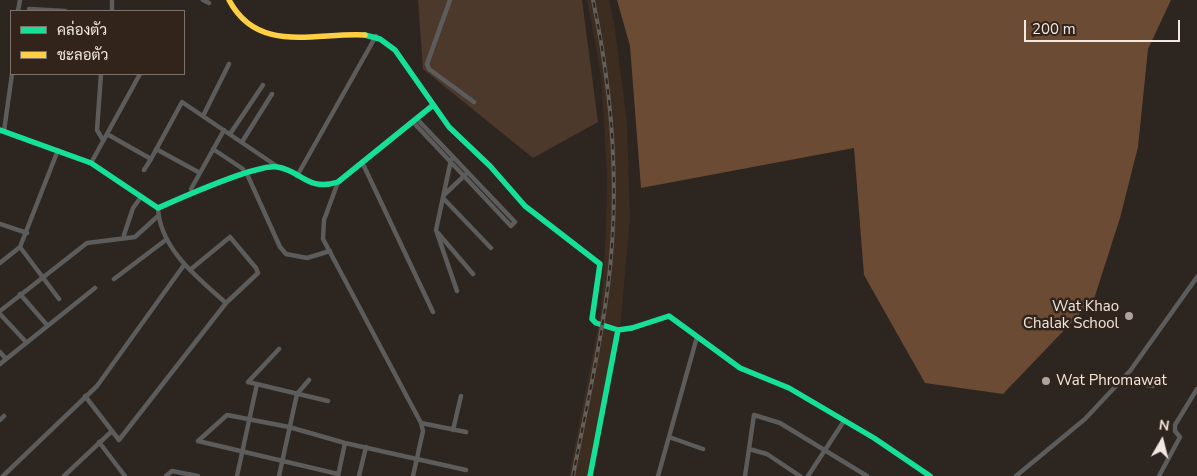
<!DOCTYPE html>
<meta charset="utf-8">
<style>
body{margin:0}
#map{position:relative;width:1197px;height:476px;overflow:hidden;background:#2d2520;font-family:"Nunito Sans",Sarabun,sans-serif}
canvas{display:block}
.legend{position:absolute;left:10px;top:10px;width:175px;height:65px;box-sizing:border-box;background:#32241b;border:1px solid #7e726a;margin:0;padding:6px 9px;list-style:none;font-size:15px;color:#f1e8e1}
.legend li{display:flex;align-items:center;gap:10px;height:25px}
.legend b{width:25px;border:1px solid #7e726a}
.north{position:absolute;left:1137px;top:416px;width:50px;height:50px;-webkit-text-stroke:4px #32241b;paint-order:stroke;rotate:8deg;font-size:14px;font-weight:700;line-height:20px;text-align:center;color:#f1e8e1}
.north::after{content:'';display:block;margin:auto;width:18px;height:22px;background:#f1e8e1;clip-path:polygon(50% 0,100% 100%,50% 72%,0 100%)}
.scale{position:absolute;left:1024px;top:20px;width:156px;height:22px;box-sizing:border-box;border:2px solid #f1e8e1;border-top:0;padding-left:6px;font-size:15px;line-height:18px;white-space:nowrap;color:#f1e8e1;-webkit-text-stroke:4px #32241b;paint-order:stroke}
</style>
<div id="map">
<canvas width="1197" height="476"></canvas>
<ul class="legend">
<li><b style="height:6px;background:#16e098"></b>คล่องตัว</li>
<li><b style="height:6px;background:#ffcf43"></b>ชะลอตัว</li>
</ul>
<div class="north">N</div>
<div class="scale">200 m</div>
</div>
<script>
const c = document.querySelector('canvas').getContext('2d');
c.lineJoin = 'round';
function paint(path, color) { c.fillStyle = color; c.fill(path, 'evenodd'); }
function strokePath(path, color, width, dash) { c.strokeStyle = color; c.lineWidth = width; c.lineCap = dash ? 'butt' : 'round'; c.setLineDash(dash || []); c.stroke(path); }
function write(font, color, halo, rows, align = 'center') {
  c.font = font + ' "Nunito Sans",sans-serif'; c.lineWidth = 5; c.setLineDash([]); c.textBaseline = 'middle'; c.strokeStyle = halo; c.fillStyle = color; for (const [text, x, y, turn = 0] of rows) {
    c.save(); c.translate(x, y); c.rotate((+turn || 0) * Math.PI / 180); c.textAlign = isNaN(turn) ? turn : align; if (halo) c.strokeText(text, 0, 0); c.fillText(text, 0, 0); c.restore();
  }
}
paint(new Path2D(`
 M587,0H609L614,22L627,123L630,217L621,320L587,476H569L601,311L606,229L607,175L601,75Z`), '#3d2c20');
paint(new Path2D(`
 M418,0H582L598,122L533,158L423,69Z`), '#4c392c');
paint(new Path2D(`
 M617,0H1171L1148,49L1138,147L1120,218L1094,299L1003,394L925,383L864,275L854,148L641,188L630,46Z`), '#6c4b35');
strokePath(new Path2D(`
 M203,0L209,3
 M450,0L427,64L429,69L474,102
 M29,9L65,11
 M18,11L20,0
 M112,11V0
 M101,74L97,130L103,140
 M203,116L229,64
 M413,122L511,226L515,222L417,119
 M4,131L12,74
 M107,134L151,159L144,170
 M230,134L263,85
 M242,142L272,94
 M156,149L200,173
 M213,149L243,169
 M58,150L20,247L59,299
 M151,159L182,102L278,167
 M451,160L436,230L457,291
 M362,162L433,312
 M91,163L140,74
 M247,174L280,247L286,254L307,258L330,251
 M297,176L376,36
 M338,182L324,220L323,239L421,423L423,431L413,476
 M191,189L224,130
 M444,195L465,175
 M443,198L491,248
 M158,208C160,249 198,278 226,303
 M0,224L27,233
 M438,233L473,274
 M124,235L133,208L141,197
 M0,263L20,247
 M114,279L167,239
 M20,294L47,325
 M0,311L87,243L135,237L158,216
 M0,314L26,342
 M0,352L6,359
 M0,364L95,288
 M1125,376L1139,384L1153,386
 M248,382L328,401
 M248,382L279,349
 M85,396L119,440L226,303L258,273L256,268L230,237L190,270
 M0,420L4,416
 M421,423L466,432
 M453,430L461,396
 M669,437L703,449
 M198,441L227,415L289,427L345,443L466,470
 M198,441L338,474
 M99,442L125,476
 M749,449L767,454L800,476
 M3,476L97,386L184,265
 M64,476L112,431
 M166,476L172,471L198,476
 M237,476L257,384
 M279,476L297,394L309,380
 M338,476L345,443
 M359,476L366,447
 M658,476L697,337
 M745,476L754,415L780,423L867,476
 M808,476L844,421
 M1016,476L1085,419L1130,371L1197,277
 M1159,476L1180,437L1175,431V425L1197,389`), '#5c5c5c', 4.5);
strokePath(new Path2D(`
 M365,35L380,39L395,50L449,127L490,166L525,206L600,264L592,319L596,323L618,330L590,476
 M0,130L91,163L158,208C181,198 256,164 277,167C301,170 307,192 338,182L432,106
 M618,330L632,328L669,316L740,368L789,388L874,438L930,476`), '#16e098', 5.5);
strokePath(new Path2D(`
 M229,0C258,55 316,32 365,35`), '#ffcf43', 5.5);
const rail = new Path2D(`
 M573,476C585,413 600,350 608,286C620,190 613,95 593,0`);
strokePath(rail, '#62605c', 4);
strokePath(rail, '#32241b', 2, [5.5]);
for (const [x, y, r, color] of [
 [1129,316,5,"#aca49d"],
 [1046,381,5,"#aca49d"]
]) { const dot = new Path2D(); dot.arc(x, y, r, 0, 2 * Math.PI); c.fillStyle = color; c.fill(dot); strokePath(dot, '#32241b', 2); }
write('15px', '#f1e8e1', '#32241b', [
 ["Wat Khao",1119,307],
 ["Chalak School",1119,324],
 ["Wat Phromawat",1056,381,"left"]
], 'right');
</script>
